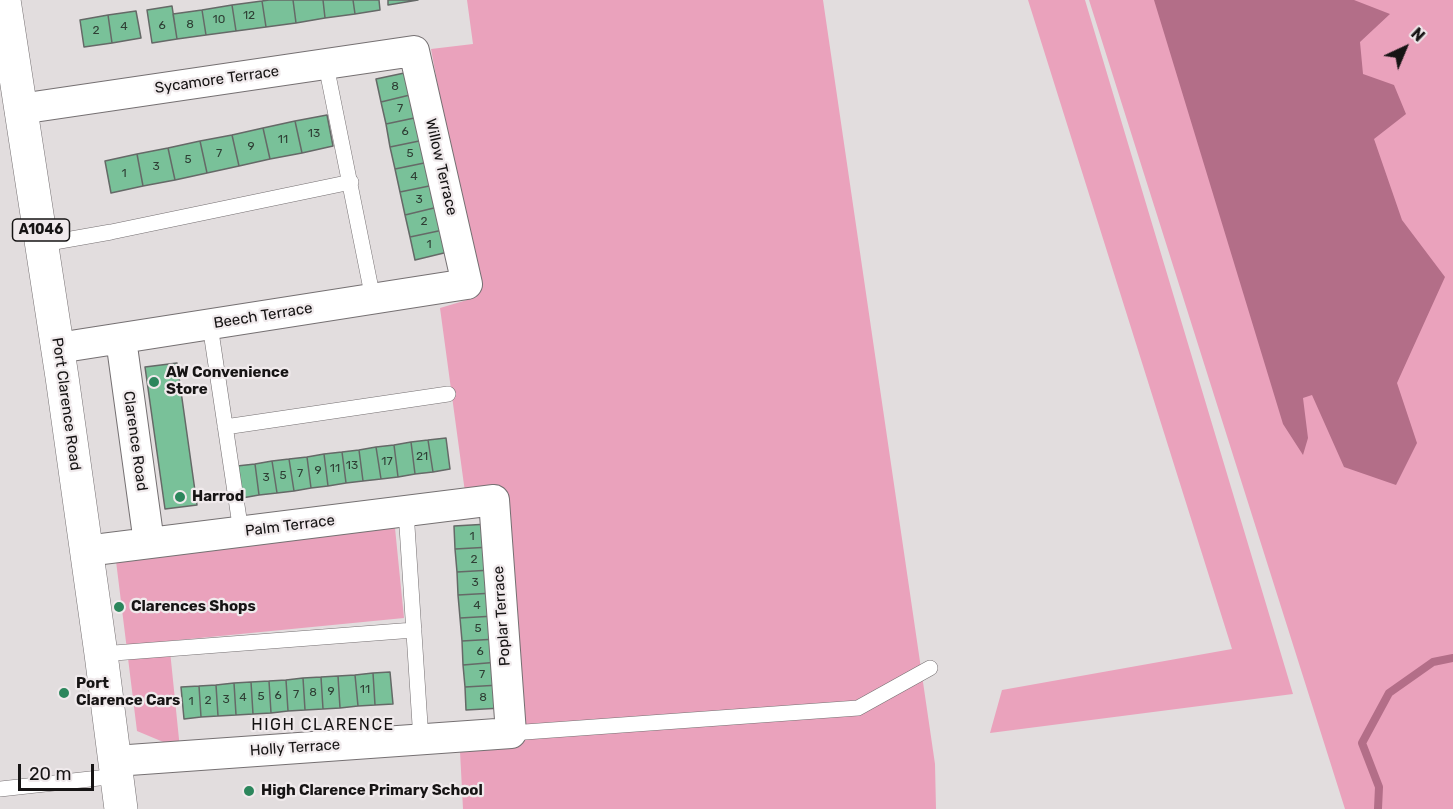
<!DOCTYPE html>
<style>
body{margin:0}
#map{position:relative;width:1453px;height:809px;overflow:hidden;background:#e2ddde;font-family:Rubik,sans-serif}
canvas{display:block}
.north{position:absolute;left:1375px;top:18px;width:60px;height:60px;-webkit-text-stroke:4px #f0eaec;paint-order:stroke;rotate:44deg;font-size:16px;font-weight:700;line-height:24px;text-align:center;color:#161414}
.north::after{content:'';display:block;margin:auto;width:21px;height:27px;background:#161414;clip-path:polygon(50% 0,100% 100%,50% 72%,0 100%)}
.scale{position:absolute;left:18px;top:764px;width:76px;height:27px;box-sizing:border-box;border:3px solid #161414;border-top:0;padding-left:8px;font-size:18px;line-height:21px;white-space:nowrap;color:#161414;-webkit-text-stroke:4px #f0eaec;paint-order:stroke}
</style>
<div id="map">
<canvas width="1453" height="809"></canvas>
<div class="north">N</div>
<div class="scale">20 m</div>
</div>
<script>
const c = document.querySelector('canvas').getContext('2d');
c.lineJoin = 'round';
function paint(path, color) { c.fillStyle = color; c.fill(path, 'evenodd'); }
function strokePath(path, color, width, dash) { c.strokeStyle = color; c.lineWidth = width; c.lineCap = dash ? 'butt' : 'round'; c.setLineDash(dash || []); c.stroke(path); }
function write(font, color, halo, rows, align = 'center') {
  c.font = font + ' Rubik,sans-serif'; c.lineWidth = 4.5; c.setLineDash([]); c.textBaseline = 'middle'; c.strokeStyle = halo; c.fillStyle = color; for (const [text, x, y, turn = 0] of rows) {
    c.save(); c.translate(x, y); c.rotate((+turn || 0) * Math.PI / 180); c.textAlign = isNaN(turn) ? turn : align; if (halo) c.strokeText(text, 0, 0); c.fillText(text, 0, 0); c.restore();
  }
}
paint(new Path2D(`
 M467,0H823L935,764L936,809H463L459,732L519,727L500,502L467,507L440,308L477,297L431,49L473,44Z
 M1028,0H1085L1293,694L990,733L1002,690L1232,649Z
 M1089,0H1453V809H1345Z
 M395,528L404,618L169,641L180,749L137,731L116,561Z`), '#eaa2bc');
paint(new Path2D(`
 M1154,0H1354L1390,14L1360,42L1363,74L1394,85L1406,114L1374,139L1402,220L1445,277L1397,383L1417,443L1396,485L1344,467L1312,395L1303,398L1308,438L1303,455L1283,424Z`), '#b36e88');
strokePath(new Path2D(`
 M1378,809L1379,787L1362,743L1389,693L1433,662L1453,658`), '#b36e88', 8);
const building = new Path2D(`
 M269,0H293L296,23L266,27L262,1Z
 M293,0H323L325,18L296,23Z
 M323,0H353L355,14L325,18Z
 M353,0H379L380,10L355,14Z
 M388,0H418L388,5Z
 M262,1L266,27L236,31L232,5Z
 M232,5L236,31L206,35L202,10Z
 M172,6L177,39L152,43L147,10Z
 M202,10L206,35L177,39L173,14Z
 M136,11L141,38L112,43L108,15Z
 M108,15L112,43L84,47L80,20Z
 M409,72L414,94L381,102L376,79Z
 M414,94L419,117L386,124L381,102Z
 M327,115L333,146L302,153L295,121Z
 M419,117L424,140L390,147L386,124Z
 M295,121L302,153L270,159L263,128Z
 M263,128L270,159L239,166L232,135Z
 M232,135L239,166L207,173L200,141Z
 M424,140L429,162L395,169L390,147Z
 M200,141L207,173L175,180L168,148Z
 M168,148L175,180L143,186L137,154Z
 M137,154L143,186L111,193L105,161Z
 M429,162L434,185L400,192L395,169Z
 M434,185L438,207L405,215L400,192Z
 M438,207L443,230L410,237L405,215Z
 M443,230L448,252L415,260L410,237Z
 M177,363L197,505L165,509L145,367Z
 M446,438L450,469L433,472L428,440Z
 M428,440L433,472L415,474L411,442Z
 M411,442L415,474L398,477L394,445Z
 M394,445L398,477L381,479L376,447Z
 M376,447L381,479L363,481L359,450Z
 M359,450L363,481L346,483L342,452Z
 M342,452L346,483L328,486L324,454Z
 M324,454L328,486L311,488L307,457Z
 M307,457L311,488L294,491L289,459Z
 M289,459L294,491L277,493L272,461Z
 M272,461L277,493L259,495L255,464Z
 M255,464L259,495L242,498L237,466Z
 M489,524L491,547L455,549L454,526Z
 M491,547L492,570L457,572L455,549Z
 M492,570L494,593L458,595L457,572Z
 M494,593L495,616L460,618L458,595Z
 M495,616L497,639L462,641L460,618Z
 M497,639L499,662L463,665L462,641Z
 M499,662L500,685L465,687L463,665Z
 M390,672L393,704L375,705L373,673Z
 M373,673L375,705L358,706L355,675Z
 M355,675L358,706L340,708L338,676Z
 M338,676L340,708L323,709L321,677Z
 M321,677L323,709L305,710L303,678Z
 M303,678L305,710L288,711L286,680Z
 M286,680L288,711L271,713L269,681Z
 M269,681L271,713L253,714L251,682Z
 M251,682L253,714L236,715L234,683Z
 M234,683L236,715L218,716L216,685Z
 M216,685L218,716L201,717L199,686Z
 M500,685L502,708L466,710L465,687Z
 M199,686L201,717L184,719L181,687Z`);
paint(building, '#79c199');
strokePath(building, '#656967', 1.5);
const service = new Path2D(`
 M326,65L373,299
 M43,244L111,232L351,182
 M210,325L241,532
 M225,427L448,394
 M406,511L421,740
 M101,654L414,630
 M511,733L858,708L930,668
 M0,789L117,776`);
const minor = new Path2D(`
 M20,109L414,51L467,284L58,348
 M121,339L149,543
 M86,551L494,500L511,733L115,761`);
const primary = new Path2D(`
 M4,0L62,377L101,654L121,809`);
strokePath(service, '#757072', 16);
strokePath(minor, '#757072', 32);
strokePath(primary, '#757072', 34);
strokePath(service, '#fff', 15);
strokePath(minor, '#fff', 30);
strokePath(primary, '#fff', 33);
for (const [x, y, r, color] of [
 [154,382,6,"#2c865c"],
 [180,497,6,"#2c865c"],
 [119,607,6,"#2c865c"],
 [64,693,6,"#2c865c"],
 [249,791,6,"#2c865c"]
]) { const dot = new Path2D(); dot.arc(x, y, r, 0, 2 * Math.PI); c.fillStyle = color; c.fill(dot); strokePath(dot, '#f0eaec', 2); }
write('12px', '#2f3f35', null, [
 ["12",249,16],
 ["10",219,20],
 ["8",190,25],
 ["6",162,26],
 ["4",124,27],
 ["2",96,31],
 ["8",395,87],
 ["7",400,109],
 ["6",405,132],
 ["13",314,134],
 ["11",283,140],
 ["9",251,147],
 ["7",219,154],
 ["5",410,154],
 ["5",188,160],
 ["3",156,167],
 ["1",124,174],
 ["4",414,177],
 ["3",419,200],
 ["2",424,222],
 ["1",429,245],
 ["21",422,457],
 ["17",387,462],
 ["13",352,466],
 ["11",335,469],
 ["9",318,471],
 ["7",300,474],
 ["5",283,476],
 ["3",266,478],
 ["1",472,537],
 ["2",474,560],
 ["3",475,583],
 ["4",477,606],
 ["5",478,629],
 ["6",480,652],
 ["7",482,675],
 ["11",365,690],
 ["9",331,692],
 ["8",313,693],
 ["7",296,695],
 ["6",278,696],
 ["5",261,697],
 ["4",243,698],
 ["8",483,698],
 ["3",226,700],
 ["2",208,701],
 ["1",191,702]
]);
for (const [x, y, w] of [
 [41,230,57]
]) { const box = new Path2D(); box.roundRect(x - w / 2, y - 11, w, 22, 4.5); c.fillStyle = '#f0eaec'; c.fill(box); strokePath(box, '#161414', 1.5); }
write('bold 14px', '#161414', null, [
 ["A1046",41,230]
]);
write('15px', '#161414', '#f0eaec', [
 ["Sycamore Terrace",217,80,-8],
 ["Willow Terrace",441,167,77],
 ["Beech Terrace",263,316,-9],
 ["Port Clarence Road",66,404,82],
 ["Clarence Road",135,441,82],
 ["Palm Terrace",290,526,-7],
 ["Poplar Terrace",502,616,-94],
 ["Holly Terrace",295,748,-4]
]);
write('bold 15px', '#161414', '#f0eaec', [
 ["AW Convenience",166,373],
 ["Store",166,390],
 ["Harrod",192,497],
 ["Clarences Shops",131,607],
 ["Port",76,684],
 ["Clarence Cars",76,701],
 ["High Clarence Primary School",261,791]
], 'left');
c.letterSpacing = '1.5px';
write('16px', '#161414', '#f0eaec', [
 ["HIGH CLARENCE",323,725]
]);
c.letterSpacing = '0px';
</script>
